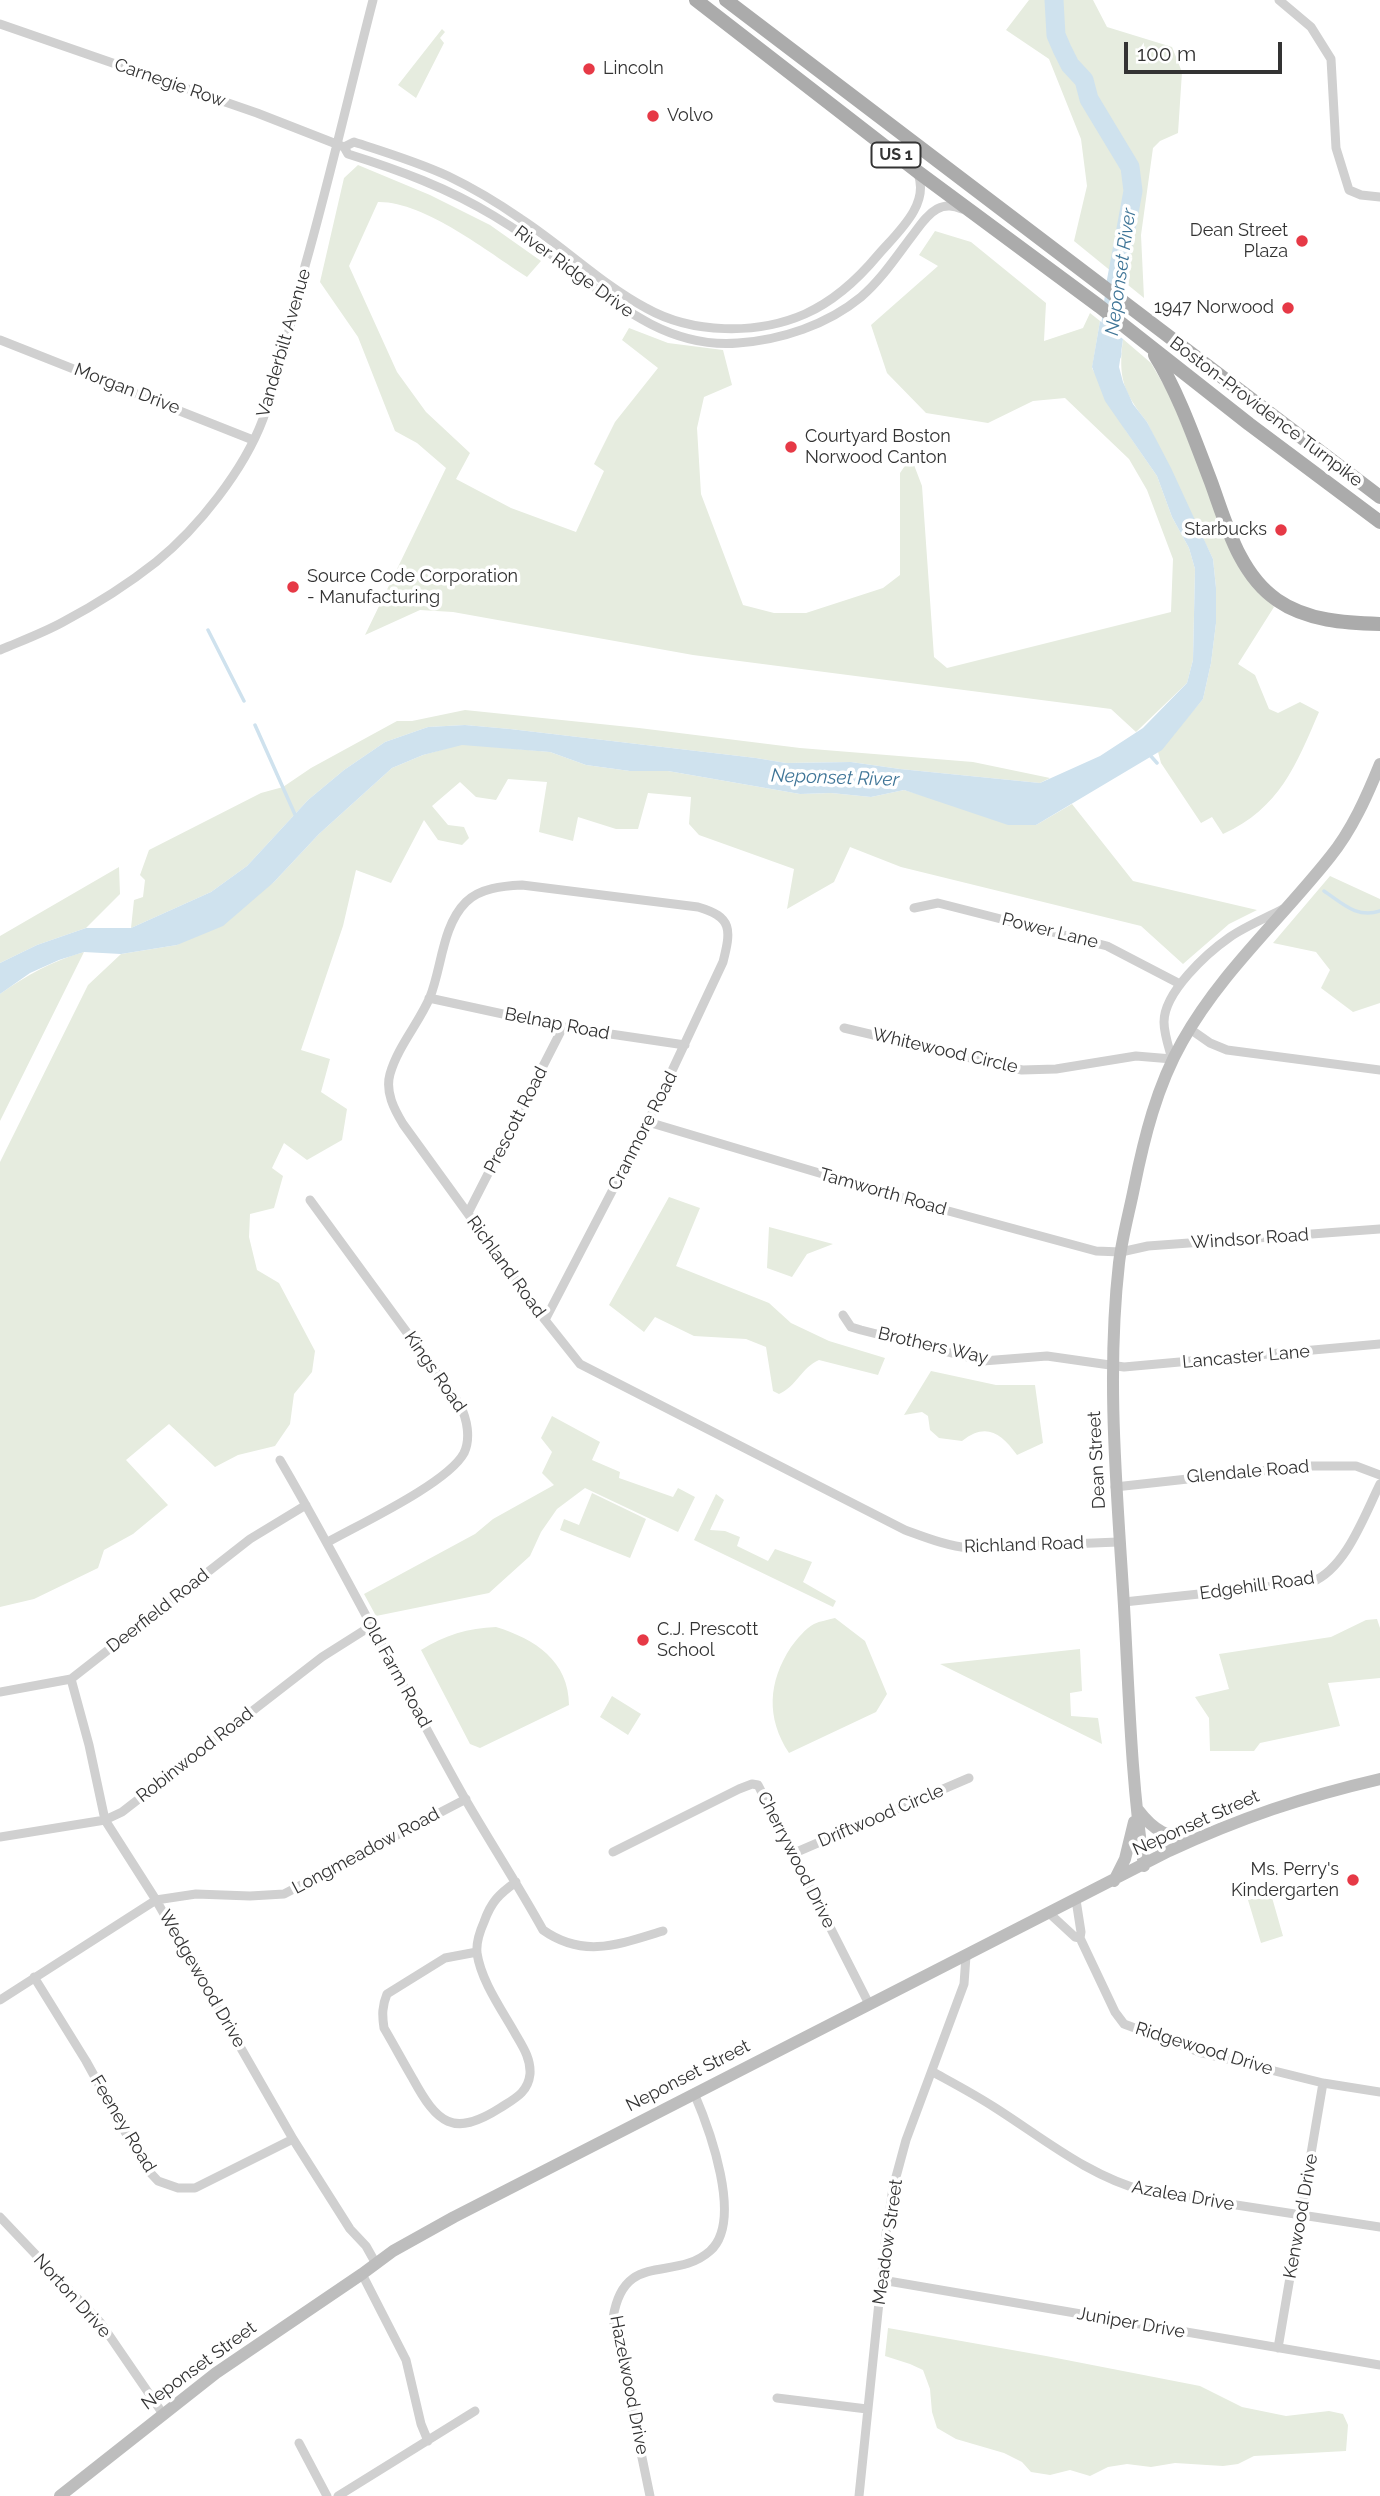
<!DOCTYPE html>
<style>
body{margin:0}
#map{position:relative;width:1380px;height:2496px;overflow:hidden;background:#fff;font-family:Raleway,sans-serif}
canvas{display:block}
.scale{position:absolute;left:1124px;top:42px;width:158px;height:32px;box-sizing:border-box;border:4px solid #333;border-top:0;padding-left:9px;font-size:21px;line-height:24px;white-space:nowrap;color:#333;-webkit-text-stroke:5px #fff;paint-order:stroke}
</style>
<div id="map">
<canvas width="1380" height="2496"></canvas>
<div class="scale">100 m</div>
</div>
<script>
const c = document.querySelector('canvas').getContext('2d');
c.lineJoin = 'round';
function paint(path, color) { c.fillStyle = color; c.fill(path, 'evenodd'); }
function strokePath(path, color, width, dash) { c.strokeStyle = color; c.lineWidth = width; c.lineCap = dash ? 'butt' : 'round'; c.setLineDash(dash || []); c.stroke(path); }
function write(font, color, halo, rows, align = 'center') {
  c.font = font + ' Raleway,sans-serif'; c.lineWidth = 7; c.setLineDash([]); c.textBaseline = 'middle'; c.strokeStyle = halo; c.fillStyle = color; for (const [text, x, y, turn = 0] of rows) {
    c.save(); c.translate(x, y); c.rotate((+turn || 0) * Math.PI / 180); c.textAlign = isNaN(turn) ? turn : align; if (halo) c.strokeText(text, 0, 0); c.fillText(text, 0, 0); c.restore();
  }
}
paint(new Path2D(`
 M1029,0H1093L1107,27L1172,47L1182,72L1178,133L1160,141L1153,148L1141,235L1144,298L1074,241L1087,186L1081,139L1049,59L1006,30Z
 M442,29L445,32L440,38L444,43L416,98L398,85Z
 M358,165L430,195L490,225L541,261L527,277C488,252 424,201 378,202L349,266L397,372L426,412L470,453L456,479L511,508L576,532L604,471L594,464L615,422L658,368L622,340L629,328L668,343L723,350L732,385L704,397L697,428L701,494L743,605L774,613H806L883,588L900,575V473L911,457L922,486L934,657L947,668L1171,612L1173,559L1147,490L1129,459L1065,398L1033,401L988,423L926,413L887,373L871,325L938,266L919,255L935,231L971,242L1046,303L1044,341L1083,328L1090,313L1100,321L1092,368L1126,431L1157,476L1172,517L1189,548L1195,569L1193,660L1187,683L1136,732L1111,709L693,655L453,612L420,610L365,635L446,468L417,443L395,431L358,337L320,282L344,178Z
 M1123,339L1151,363L1170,396L1242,573L1274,607L1238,664L1255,675L1269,709L1278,713L1300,702L1319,712C1296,765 1280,808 1223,834L1212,817L1201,823L1161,763L1158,752L1203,699L1211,663L1216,623V588L1213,559L1147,422C1123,392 1118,378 1123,339Z
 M465,710L639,728L800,748L973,762L1050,778L1040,783L900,769L851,762L786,763L756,758L510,729L465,725L428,727L385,742L344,770L308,800L247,866L211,892L131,928L134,900L143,897L145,880L140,875L149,850L261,793L283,787L311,768L397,721H412Z
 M462,744L550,752L586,765L630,771H668L800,794L831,793L871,797L904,790L954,805L1036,825L1072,804L1133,881L1257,910L1229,924L1183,964L1141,926L901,867L850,847L834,882L787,909L794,869L699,835L689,824L691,797L648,793L638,829H616L578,817L573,841L539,832L547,782L508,779L496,800L476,797L460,782L432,806L448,825L464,827L469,838L462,845L438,840L424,820L391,883L356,870L343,926L301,1050L330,1059L321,1092L347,1109L342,1140L307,1160L284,1143L272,1168L283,1176L274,1208L250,1214L249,1237L257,1270L279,1283L315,1351L312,1372L294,1394L290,1424L275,1446L238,1455L215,1467L169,1424L126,1460L168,1505L133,1534L104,1550L98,1568L34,1599L0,1607V1162L88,985L121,954L177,945L274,882L319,834L392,768L423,755Z
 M119,867L120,894L86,928L37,945L0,963V936Z
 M1330,876L1380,899V1003L1353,1012L1321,988L1330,970L1316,952L1273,943Z
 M84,952L0,1121V994C27,975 52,961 84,952Z
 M669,1197L700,1208L676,1266L769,1303L791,1323L829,1341L885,1358L878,1375L819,1360C802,1367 796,1387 779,1394L773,1391L766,1347L746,1339L694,1336L655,1317L644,1332L609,1305Z
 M769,1227L833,1244L807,1254L792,1277L767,1268Z
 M931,1371L996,1385H1035L1043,1443L1017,1455C1001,1433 986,1422 962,1441L939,1438L930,1430L928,1416L922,1412L904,1415Z
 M552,1416L600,1442L592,1460L620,1472L619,1478L673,1497L678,1488L695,1497L678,1532L585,1488L557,1509L541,1532L530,1556L489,1593L376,1616L364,1594L475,1534L493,1519L554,1485L542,1473L552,1452L541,1438Z
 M592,1493L646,1519L630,1558L560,1530L564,1519L579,1525Z
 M716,1494L724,1500L710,1530L725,1531L740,1537L737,1546L768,1561L775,1549L812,1562L803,1582L836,1601L833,1607L694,1540Z
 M835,1618L865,1641L887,1694L876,1712L789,1753C766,1718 768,1682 791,1647C797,1639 805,1629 814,1624C820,1621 828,1620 835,1618Z
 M1377,1619L1380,1628V1678L1328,1683L1340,1726L1260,1743L1254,1751H1210L1209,1718L1195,1697L1229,1689L1219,1654L1331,1637L1366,1620Z
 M496,1627C535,1639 569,1661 569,1705L480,1748L470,1744L421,1650C445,1635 468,1628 496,1627Z
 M1080,1649L1082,1691L1070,1693L1071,1716L1098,1718L1102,1744L940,1664Z
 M612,1696L641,1714L628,1735L600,1717Z
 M1271,1894L1283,1936L1261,1943L1248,1900Z
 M888,2328L1046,2356L1200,2386L1242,2407L1286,2416L1329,2411L1343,2414L1348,2425L1346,2451L1254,2456L1238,2464L1223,2466L1175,2463L1151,2467L1127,2464L1108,2467L1090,2476L1070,2470L1050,2475L1031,2472L1022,2462L1004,2453L956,2439L937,2428L932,2412L930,2389L923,2370L910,2364L885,2356Z`), '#e6ecdf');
paint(new Path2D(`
 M1100,321L1123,339L1119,367L1123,382L1133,404L1147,422L1171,468L1213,559L1216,588V623L1211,663L1203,699L1162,750L1036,825H1008L904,790L871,797L831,793L800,794L668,771H630L586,765L550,752L462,745L423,755L392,768L319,834L274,882L223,926L177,945L121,954L84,952L59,960L30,973L0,994V963L37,945L86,928H131L211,892L247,866L308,800L344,770L385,742L428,727L465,725L510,729L756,758L786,763L851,762L900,769L1040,783L1100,756L1143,728L1187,683L1193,660L1195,569L1189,548L1172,517L1157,476L1105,401L1092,367Z`), '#cfe2ee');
strokePath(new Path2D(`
 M208,630L244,701
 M255,725L297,819
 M1149,754L1157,763
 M1324,891C1342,903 1357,919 1380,911`), '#cfe2ee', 3.5);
strokePath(new Path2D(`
 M1054,0L1056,35L1062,49L1070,65L1084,80L1089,99L1130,167L1133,191L1116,283L1110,331L1112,354`), '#cfe2ee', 19);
strokePath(new Path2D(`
 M1279,0L1311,27L1331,59L1336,148L1349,190L1361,195L1380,197
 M0,24L257,113L344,147L348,154C399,170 448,188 494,216C517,230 539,245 560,261C613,301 666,349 738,343C781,340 827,325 861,297C881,280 896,257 912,236C919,227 926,215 937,209C946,204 954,206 962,209
 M344,147L354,142C385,152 418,162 448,176C473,188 498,203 521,219C564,247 601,284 646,308C692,334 757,335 805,314C834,301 858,279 878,255C897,233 930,205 918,174
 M0,340L253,440
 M0,650C21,641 43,633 63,622C95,605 127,585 156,562C198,528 244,470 263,419C281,370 292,317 305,266C330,178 350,89 373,0
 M914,908L938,903L1107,946L1180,984
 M429,998L563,1027L685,1045
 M844,1028L1022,1070L1056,1069L1136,1056L1172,1059C1169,1048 1164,1034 1164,1022C1164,992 1207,953 1230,937C1246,926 1266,918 1283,909
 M1190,1029L1210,1043L1227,1050L1380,1070
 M648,1122L930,1206L1096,1251L1121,1252L1148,1246L1380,1229
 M310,1200L460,1405C467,1419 471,1438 464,1453C448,1483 360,1524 328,1542
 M468,1213L563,1027
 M843,1315L851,1327L861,1330L983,1361L1047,1356L1124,1367L1380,1344
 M545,1320L648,1122L723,962C731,930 733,917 698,907L522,885C503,886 480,888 466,902C442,926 442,967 430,997C419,1023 398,1046 390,1074C385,1092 394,1109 403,1124L545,1320L580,1364L905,1530C927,1538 947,1546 970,1548L1118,1542
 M280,1460C345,1571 401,1685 464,1797C490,1842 518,1885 543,1930C584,1959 620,1944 663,1931
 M1115,1487L1306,1466H1356L1380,1475
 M1124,1602L1312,1582C1346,1568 1364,1516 1380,1484
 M71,1679L89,1745L105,1820L156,1900L293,2139L350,2229L366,2246L375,2262
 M0,1692L71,1679L250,1539L306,1505
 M0,1837L105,1820L122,1812L322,1657L371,1626
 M613,1852L739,1789L752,1784L758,1785L869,2004
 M792,1854L969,1778
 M1049,1913L1075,1937L1080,1938L1081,1932L1076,1900
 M1080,1938L1115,2012L1124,2024L1202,2053L1323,2083L1380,2092
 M477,1952L445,1958L387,1994C382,2006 382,2015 384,2028C394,2045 403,2062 413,2079C437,2123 453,2138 500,2108C514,2099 528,2093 530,2074C531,2059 523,2047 516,2035C502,2010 481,1981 477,1953C476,1943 480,1931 484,1922C491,1902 499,1894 516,1882
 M34,1977L86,2061L144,2166L158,2181L178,2188H195L293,2139
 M0,2000L156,1900L196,1894L250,1896L284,1894L466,1799
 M933,2072C953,2083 974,2094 994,2107C1043,2138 1088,2176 1145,2191L1380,2227
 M0,2217L100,2322L163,2414
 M362,2274L406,2360L421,2424L428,2441
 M882,2280L1380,2365
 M1278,2348L1323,2083
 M777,2398L867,2409
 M299,2443L327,2496
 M338,2496L475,2411
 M650,2496L613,2318C624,2249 674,2283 710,2251C744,2221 709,2128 694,2093
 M859,2496L886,2234L893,2188L906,2140L964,1984L966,1956`), '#d0d0d0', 9);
strokePath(new Path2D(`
 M1138,1810C1154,1831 1167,1838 1194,1838
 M1144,1866C1131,1780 1129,1693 1124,1606C1117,1491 1106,1378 1119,1263C1122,1238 1129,1213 1134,1188C1144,1138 1157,1086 1182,1042C1221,972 1281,919 1330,857C1352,830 1367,796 1380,764
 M1114,1881L1125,1859L1134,1822
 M60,2496L216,2373L362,2274L393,2251L454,2217L1169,1851C1241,1818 1302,1797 1380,1779`), '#bdbdbd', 12);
strokePath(new Path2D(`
 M696,0L918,172L1099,306L1249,424L1380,522
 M726,0L1380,497
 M1155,355C1179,394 1194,438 1211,482C1226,523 1239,574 1277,600C1307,621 1346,623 1380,624`), '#ababab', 14);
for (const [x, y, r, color] of [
 [589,69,7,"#e63946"],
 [653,116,7,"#e63946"],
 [1302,241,7,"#e63946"],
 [1288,308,7,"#e63946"],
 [791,447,7,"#e63946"],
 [1281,530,7,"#e63946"],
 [293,587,7,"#e63946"],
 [643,1640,7,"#e63946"],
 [1353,1880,7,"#e63946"]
]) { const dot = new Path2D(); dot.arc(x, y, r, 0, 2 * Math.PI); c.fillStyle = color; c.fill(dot); strokePath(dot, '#fff', 2.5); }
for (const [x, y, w] of [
 [896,155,49]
]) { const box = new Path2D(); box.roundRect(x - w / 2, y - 12.5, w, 25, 5); c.fillStyle = '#fff'; c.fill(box); strokePath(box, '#333', 2); }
write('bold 16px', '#333', null, [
 ["US 1",896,155]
]);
write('18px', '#333', '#fff', [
 ["Lincoln",603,69],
 ["Volvo",667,116],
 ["Dean Street",1288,231,"right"],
 ["Plaza",1288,252,"right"],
 ["1947 Norwood",1274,308,"right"],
 ["Courtyard Boston",805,437],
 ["Norwood Canton",805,458],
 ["Starbucks",1267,530,"right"],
 ["Source Code Corporation",307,577],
 ["- Manufacturing",307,598],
 ["C.J. Prescott",657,1630],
 ["School",657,1651],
 ["Ms. Perry's",1339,1870,"right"],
 ["Kindergarten",1339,1891,"right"]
], 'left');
write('18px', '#333', '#fff', [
 ["Carnegie Row",170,83,19],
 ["River Ridge Drive",574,272,36],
 ["Vanderbilt Avenue",284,343,-74],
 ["Morgan Drive",127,389,21],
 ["Boston-Providence Turnpike",1266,412,37],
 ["Power Lane",1050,931,14],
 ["Belnap Road",557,1024,11],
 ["Whitewood Circle",945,1051,13],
 ["Prescott Road",516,1120,-63],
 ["Cranmore Road",643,1131,-63],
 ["Tamworth Road",883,1192,16],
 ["Windsor Road",1250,1239,-4],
 ["Richland Road",506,1267,54],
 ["Brothers Way",933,1346,13],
 ["Lancaster Lane",1246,1357,-5],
 ["Kings Road",435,1372,55],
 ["Dean Street",1097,1460,-93],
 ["Glendale Road",1248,1472,-5],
 ["Richland Road",1024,1545,-2],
 ["Edgehill Road",1257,1586,-8],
 ["Deerfield Road",158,1611,-38],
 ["Old Farm Road",396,1672,61],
 ["Robinwood Road",195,1755,-38],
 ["Driftwood Circle",881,1816,-23],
 ["Neponset Street",1196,1823,-24],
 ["Longmeadow Road",366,1851,-28],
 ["Cherrywood Drive",796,1860,63],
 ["Wedgewood Drive",202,1979,60],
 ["Ridgewood Drive",1204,2049,17],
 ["Neponset Street",688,2076,-27],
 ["Feeney Road",123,2124,59],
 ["Azalea Drive",1183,2196,10],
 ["Kenwood Drive",1301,2216,-80],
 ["Meadow Street",888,2242,-82],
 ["Norton Drive",72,2296,48],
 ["Juniper Drive",1131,2323,10],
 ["Neponset Street",199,2366,-36],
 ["Hazelwood Drive",629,2385,79]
]);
write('italic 19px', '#3f7597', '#fff', [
 ["Neponset River",1121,272,-82],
 ["Neponset River",835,778,2]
]);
</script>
